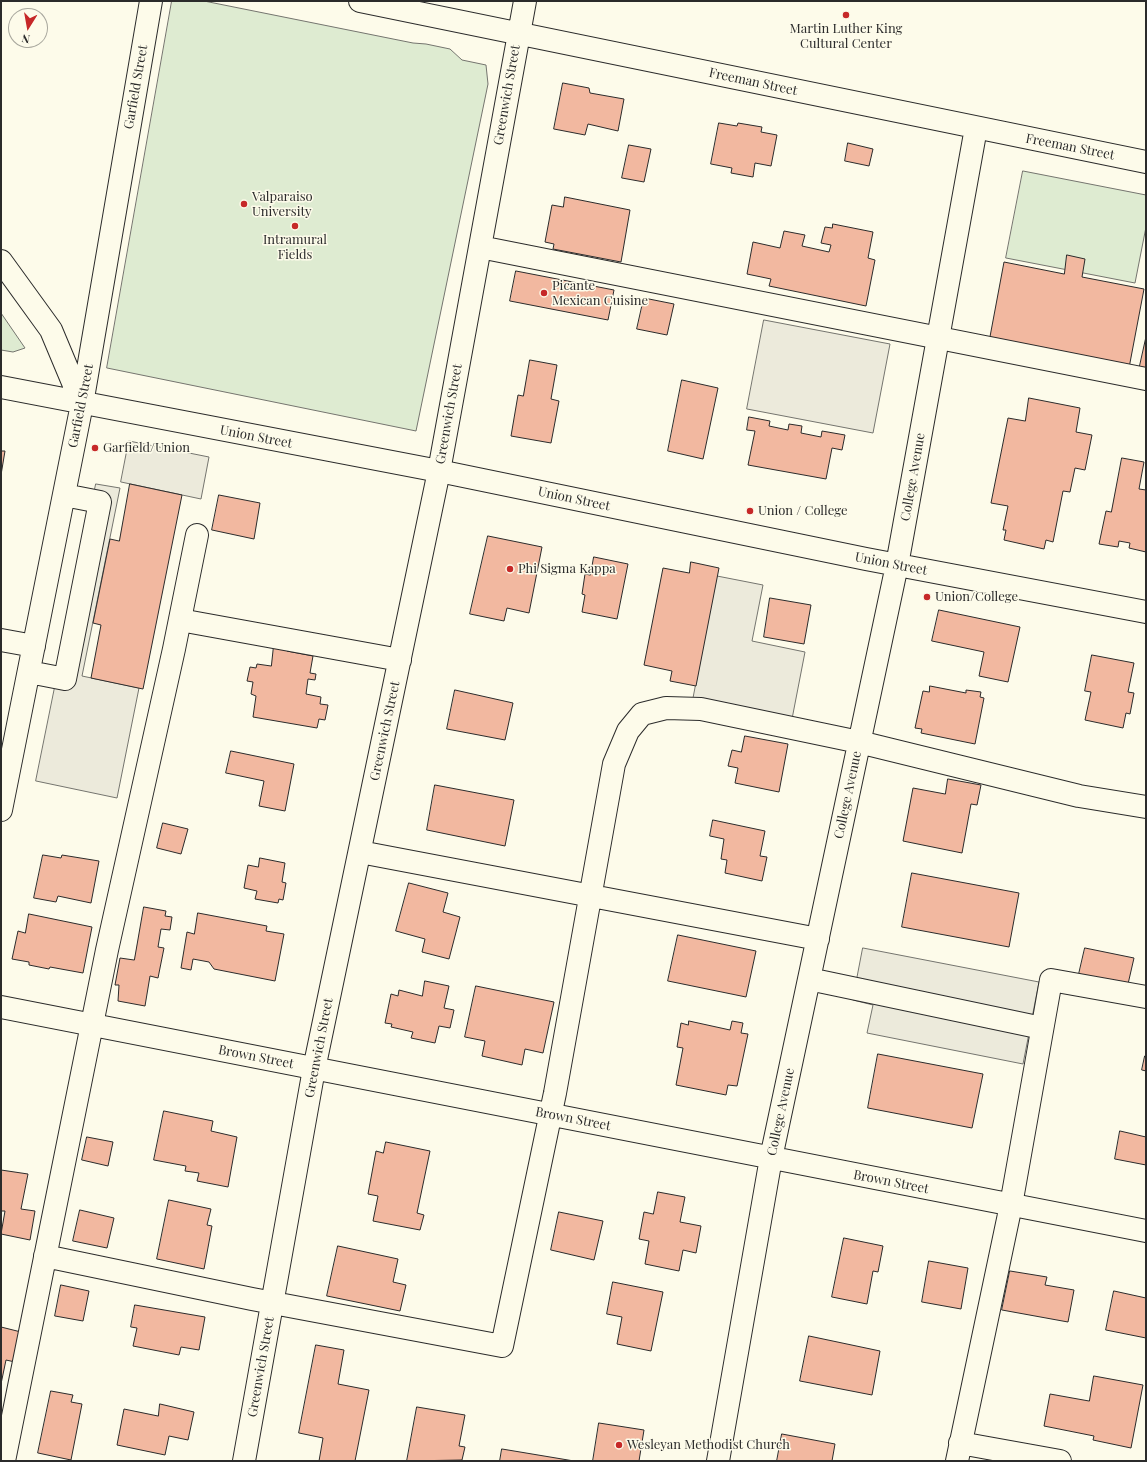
<!DOCTYPE html>
<style>
body{margin:0}
#map{position:relative;width:1147px;height:1462px;overflow:hidden;background:#fdfbea;font-family:"Playfair Display",serif}
canvas{display:block}
.frame{position:absolute;inset:0;border:2px solid #2b2b2b;pointer-events:none}
.north{position:absolute;left:8px;top:8px;width:40px;height:40px;box-sizing:border-box;background:#fdfbea;border:1px solid #a9a89e;border-radius:50%;rotate:191deg;font-size:11px;font-weight:700;line-height:16px;text-align:center;color:#2b2b2b}
.north::after{content:'';display:block;margin:auto;width:14px;height:18px;background:#c62828;clip-path:polygon(50% 0,100% 100%,50% 72%,0 100%)}
</style>
<div id="map">
<canvas width="1147" height="1462"></canvas>
<div class="frame"></div>
<div class="north">N</div>
</div>
<script>
const c = document.querySelector('canvas').getContext('2d');
c.lineJoin = 'round';
function paint(path, color) { c.fillStyle = color; c.fill(path, 'evenodd'); }
function strokePath(path, color, width, dash) { c.strokeStyle = color; c.lineWidth = width; c.lineCap = dash ? 'butt' : 'round'; c.setLineDash(dash || []); c.stroke(path); }
function write(font, color, halo, rows, align = 'center') {
  c.font = font + ' "Playfair Display",serif'; c.lineWidth = 3; c.setLineDash([]); c.textBaseline = 'middle'; c.strokeStyle = halo; c.fillStyle = color; for (const [text, x, y, turn = 0] of rows) {
    c.save(); c.translate(x, y); c.rotate((+turn || 0) * Math.PI / 180); c.textAlign = isNaN(turn) ? turn : align; if (halo) c.strokeText(text, 0, 0); c.fillText(text, 0, 0); c.restore();
  }
}
const green = new Path2D(`
 M172,1H204L413,43L426,44L450,49L462,60L486,65L488,84L416,431L107,368Z
 M1023,171L1146,195V227L1135,283L1006,258Z
 M1,313L25,348L13,352L1,350Z`);
paint(green, '#deebd1');
strokePath(green, '#74746e', 1);
const parking = new Path2D(`
 M764,320L890,344L873,433L747,409Z
 M129,441L209,457L201,499L121,482Z
 M96,484L120,488L82,676L139,688L117,798L36,781Z
 M717,576L763,585L752,641L805,652L792,719L693,700Z
 M863,948L1039,982L1023,1064L867,1033L873,1005L853,1000Z`);
paint(parking, '#eceadb');
strokePath(parking, '#74746e', 1);
const building = new Path2D(`
 M563,83L589,88L590,93L624,99L618,131L588,124L585,135L554,129Z
 M719,123L737,126L738,123L762,127L761,132L777,135L771,166L755,163L753,177L731,173L732,168L711,164Z
 M848,143L873,149L869,166L845,161Z
 M629,145L651,149L644,182L622,178Z
 M565,197L630,210L621,262L553,249L554,244L545,242L552,205L563,207Z
 M833,224L873,232L868,258L875,260L866,306L769,286L771,279L747,274L753,242L780,248L784,231L805,235L802,246L829,252L831,245L821,243L825,227L832,228Z
 M1067,255L1085,259L1082,277L1144,289L1129,368L989,342L1004,262L1064,274Z
 M516,271L614,290L608,320L510,301Z
 M644,298L674,304L667,335L637,329Z
 M1146,337V371L1139,370Z
 M530,360L557,365L551,399L559,401L551,443L511,436L518,395L523,396Z
 M682,380L718,388L703,459L668,451Z
 M1029,398L1080,408L1076,432L1092,435L1085,470L1075,468L1070,492L1063,491L1053,542L1046,540L1044,549L1004,540L1006,530H1003L1008,506L991,503L1008,418L1025,421Z
 M749,417L770,421L769,426L788,430L789,424L802,426L801,433L821,437L822,431L845,435L842,450L832,448L826,479L748,465L755,431L747,430Z
 M1,451H5L1,475Z
 M1122,458L1144,462L1139,489L1146,490V552L1129,548L1130,543L1119,541L1118,547L1099,544L1106,511L1111,512Z
 M130,484L182,495L143,689L91,678L101,625L93,623L110,539L119,541Z
 M219,495L260,503L254,539L212,530Z
 M488,536L542,547L529,613L507,608L504,621L470,614Z
 M594,557L628,564L617,619L582,612L585,595L582,594L585,574L590,575Z
 M691,562L719,568L696,686L670,681L672,671L644,665L663,568L689,573Z
 M770,598L811,605L804,644L764,637Z
 M939,610L1020,627L1008,682L979,676L984,652L932,641Z
 M274,645L288,648L287,651L313,656L310,673L316,674L315,680L308,679L306,694L321,697L320,704L328,705L325,720L319,719L317,728L253,717L256,696L251,694L253,682L247,681L250,667L256,668L257,664L271,666Z
 M1092,655L1134,663L1128,692L1134,693L1130,714L1126,713L1123,728L1085,720L1091,692L1085,691Z
 M930,686L966,693V690L981,692L980,697L984,698L975,744L921,733L922,729L915,728L923,691L929,692Z
 M455,690L513,703L505,740L447,729Z
 M745,736L788,744L779,792L735,783L738,768L728,766L732,750L741,752Z
 M231,751L294,764L285,811L259,806L264,781L226,773Z
 M948,779L981,785L977,805L971,804L962,853L903,841L913,788L945,794Z
 M435,785L514,800L505,846L427,830Z
 M713,820L765,831L760,856L767,857L762,881L725,873L727,860L721,859L724,839L710,836Z
 M163,823L188,829L181,854L157,848Z
 M43,855L61,858L62,855L99,861L91,903L58,896L56,902L34,898Z
 M260,858L285,863L282,882L286,883L283,900L279,899L278,903L255,899L257,891L244,888L248,865L258,867Z
 M912,873L1019,893L1009,947L902,927Z
 M409,883L448,893L443,912L460,917L449,959L422,952L425,939L396,931Z
 M144,907L166,911L165,916L172,917L170,930L161,929L158,947L164,948L158,978L150,976L145,1006L118,1001L119,985H115L120,958L134,960Z
 M198,913L267,926L266,931L284,934L275,981L214,969L209,962L193,959L191,970L181,968L187,932L194,934Z
 M29,914L92,927L83,973L50,967L49,969L29,965V962L12,959L18,931L25,933Z
 M678,935L756,951L746,997L668,981Z
 M1085,948L1134,958L1128,984L1079,974Z
 M425,981L449,986L444,1008L454,1010L450,1028L439,1026L435,1043L411,1038L413,1032L391,1027L392,1024L385,1023L391,994L398,996L399,990L422,996Z
 M476,986L554,1002L543,1053L525,1049L522,1065L482,1056L485,1041L465,1037Z
 M689,1021L730,1030L732,1021L743,1023L741,1033L748,1034L737,1086L728,1085L726,1095L676,1085L683,1048L677,1047L681,1023L688,1025Z
 M878,1054L983,1074L972,1128L868,1108Z
 M1145,1056H1146V1071L1142,1070Z
 M164,1111L213,1121L211,1131L237,1137L228,1187L197,1181L199,1173L185,1171L186,1166L154,1160Z
 M1120,1131L1146,1137V1165L1115,1159Z
 M87,1137L113,1142L108,1166L82,1160Z
 M386,1142L430,1151L417,1213L424,1215L420,1230L373,1221L378,1196L368,1194L376,1151L383,1153Z
 M1,1170L28,1174L21,1209L35,1211L30,1240L1,1234L5,1211H1Z
 M658,1192L685,1197L680,1222L701,1226L696,1253L683,1250L679,1271L645,1264L649,1241L639,1239L644,1212L653,1214Z
 M169,1200L211,1209L207,1225L212,1226L204,1269L157,1259Z
 M80,1210L114,1218L107,1248L73,1241Z
 M559,1212L603,1221L594,1260L551,1250Z
 M844,1238L883,1246L878,1272L873,1271L867,1304L832,1297Z
 M338,1246L398,1259L393,1282L406,1285L400,1311L327,1296Z
 M929,1261L968,1268L961,1309L922,1302Z
 M1010,1271L1047,1277L1045,1285L1074,1290L1068,1322L1002,1310Z
 M613,1282L663,1292L651,1351L617,1344L622,1317L607,1314Z
 M61,1285L89,1291L83,1321L55,1316Z
 M1114,1291L1146,1298V1338L1106,1330Z
 M135,1305L205,1317L199,1350L181,1347L179,1355L133,1346L137,1328L131,1327Z
 M1,1327L21,1332L15,1362L6,1360L1,1384Z
 M809,1336L880,1351L872,1395L800,1381Z
 M316,1345L344,1350L338,1384L369,1390L355,1461H319L323,1438L299,1433Z
 M1094,1376L1143,1385L1131,1448L1093,1440L1094,1436L1044,1426L1050,1394L1089,1401Z
 M51,1391L73,1395L71,1402L82,1404L71,1460L38,1453Z
 M160,1404L194,1412L188,1440L169,1436L165,1455L117,1445L124,1409L158,1416Z
 M417,1407L465,1415L459,1446L465,1447L462,1460L407,1461Z
 M599,1423L644,1430L639,1461H593Z
 M782,1434L835,1444L832,1461H777Z
 M502,1449L574,1461H500Z`);
paint(building, '#f2b8a0');
strokePath(building, '#2b2b2b', 1);
const minor = new Path2D(`
 M360,1L1146,162
 M480,247L1146,379
 M1,261L51,330L82,404
 M1,387L439,471L866,559L1146,612
 M180,620L400,660
 M1,640L34,646
 M29,672L65,679L100,502L64,495
 M1,810L82,404L151,1
 M360,852L818,939
 M809,979L1042,1028
 M1,1007L1146,1231
 M45,1256L252,1299L502,1346L555,1093L614,764L628,731L642,714L666,708L701,709L859,742L1079,796L1146,807
 M960,1443L1060,1461
 M4,1461L107,950L174,649L197,535
 M244,1461L314,1069L439,471L525,1
 M718,1461L771,1158L897,565L976,128
 M957,1461L1011,1205L1051,980L1146,997`);
strokePath(minor, '#2b2b2b', 24);
strokePath(minor, '#fdfbea', 22);
for (const [x, y, r, color] of [
 [846,15,4,"#c62828"],
 [244,204,4,"#c62828"],
 [295,226,4,"#c62828"],
 [544,293,4,"#c62828"],
 [95,448,4,"#c62828"],
 [750,511,4,"#c62828"],
 [510,569,4,"#c62828"],
 [927,597,4,"#c62828"],
 [619,1445,4,"#c62828"]
]) { const dot = new Path2D(); dot.arc(x, y, r, 0, 2 * Math.PI); c.fillStyle = color; c.fill(dot); strokePath(dot, '#fdfbea', 1.5); }
write('13px', '#2b2b2b', '#fdfbea', [
 ["Martin Luther King",846,29,"center"],
 ["Cultural Center",846,44,"center"],
 ["Valparaiso",252,197],
 ["University",252,212],
 ["Intramural",295,240,"center"],
 ["Fields",295,255,"center"],
 ["Picante",552,286],
 ["Mexican Cuisine",552,301],
 ["Garfield/Union",103,448],
 ["Union / College",758,511],
 ["Phi Sigma Kappa",518,569],
 ["Union/College",935,597],
 ["Wesleyan Methodist Church",627,1445]
], 'left');
write('13px', '#2b2b2b', '#fdfbea', [
 ["Freeman Street",753,82,12],
 ["Garfield Street",136,87,-80],
 ["Greenwich Street",507,95,-80],
 ["Freeman Street",1070,147,11],
 ["Garfield Street",81,406,-79],
 ["Greenwich Street",449,414,-80],
 ["Union Street",256,437,11],
 ["College Avenue",913,477,-80],
 ["Union Street",574,499,12],
 ["Union Street",891,564,11],
 ["Greenwich Street",385,731,-78],
 ["College Avenue",848,795,-78],
 ["Greenwich Street",319,1048,-79],
 ["Brown Street",256,1057,11],
 ["College Avenue",781,1112,-78],
 ["Brown Street",573,1119,11],
 ["Brown Street",891,1182,11],
 ["Greenwich Street",261,1367,-80]
]);
</script>
